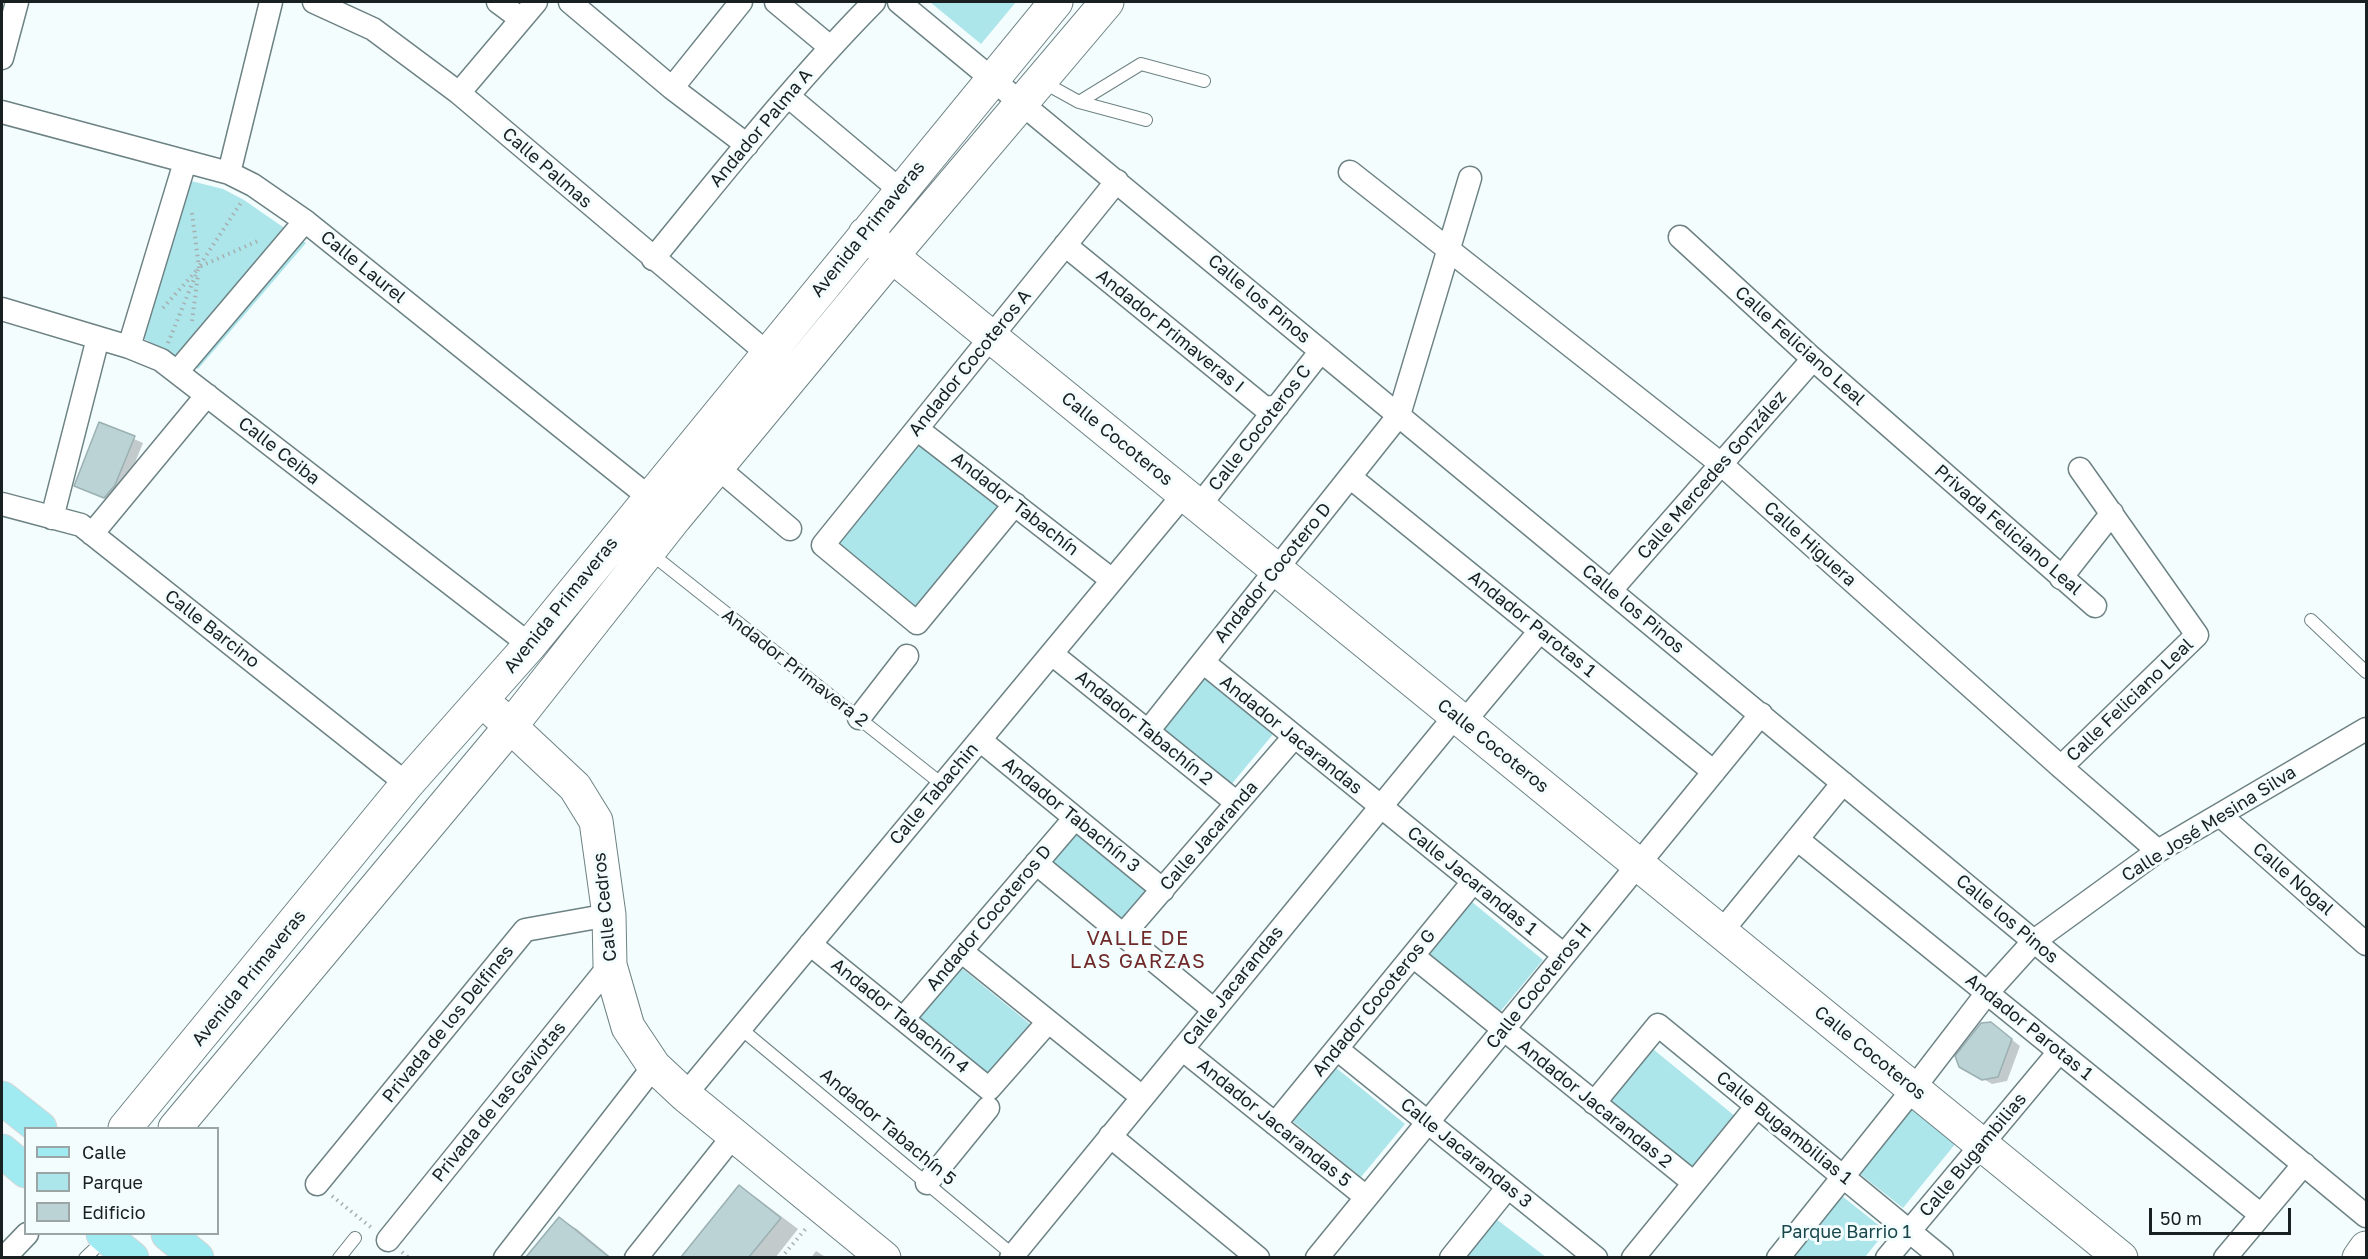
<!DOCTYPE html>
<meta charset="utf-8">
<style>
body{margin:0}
#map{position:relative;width:2368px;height:1259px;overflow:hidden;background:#f4fdfe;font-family:"Golos Text",sans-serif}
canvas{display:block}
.frame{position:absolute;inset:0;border:3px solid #182021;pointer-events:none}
.legend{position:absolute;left:24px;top:1127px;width:195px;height:108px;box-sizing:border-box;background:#f4fdfe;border:2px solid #9ca5a6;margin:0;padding:8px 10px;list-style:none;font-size:18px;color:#182021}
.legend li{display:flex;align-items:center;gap:12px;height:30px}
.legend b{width:30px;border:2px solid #9ca5a6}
.scale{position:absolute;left:2149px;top:1208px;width:142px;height:27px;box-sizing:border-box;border:3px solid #182021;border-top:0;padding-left:8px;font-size:18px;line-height:21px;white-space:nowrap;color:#182021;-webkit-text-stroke:4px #f4fdfe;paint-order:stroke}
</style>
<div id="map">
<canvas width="2368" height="1259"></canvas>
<div class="frame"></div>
<ul class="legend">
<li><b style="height:8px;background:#a0eaf1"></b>Calle</li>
<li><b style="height:16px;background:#ace5ea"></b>Parque</li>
<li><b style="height:16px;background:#bcd3d5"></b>Edificio</li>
</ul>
<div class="scale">50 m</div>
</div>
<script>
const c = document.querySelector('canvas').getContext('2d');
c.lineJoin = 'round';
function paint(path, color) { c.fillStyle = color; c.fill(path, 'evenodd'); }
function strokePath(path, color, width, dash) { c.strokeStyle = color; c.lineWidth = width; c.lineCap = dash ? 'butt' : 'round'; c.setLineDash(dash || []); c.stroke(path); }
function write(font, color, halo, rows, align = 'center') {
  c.font = font + ' "Golos Text",sans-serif'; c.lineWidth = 6; c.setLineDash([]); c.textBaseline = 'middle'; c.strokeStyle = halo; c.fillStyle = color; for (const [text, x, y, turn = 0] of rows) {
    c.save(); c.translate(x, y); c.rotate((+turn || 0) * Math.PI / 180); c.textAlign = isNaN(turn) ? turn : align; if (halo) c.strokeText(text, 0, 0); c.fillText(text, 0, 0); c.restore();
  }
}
paint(new Path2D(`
 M930,2H1016L981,44Z
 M187,180L223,189L244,200L306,243L198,369L139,336Z
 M918,439L999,506L914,608L833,540Z
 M1203,675L1274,733L1230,786L1159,728Z
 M1074,827L1148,889L1119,924L1044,862Z
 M1472,902L1543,960L1499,1013L1428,955Z
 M959,966L1030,1024L986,1077L915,1019Z
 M1648,1045L1736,1117L1693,1170L1604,1099Z
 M1334,1066L1405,1124L1361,1177L1290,1119Z
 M1913,1108L1956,1143L1903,1208L1860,1174Z
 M1842,1196L1886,1231L1865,1257L1792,1258Z
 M1496,1219L1546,1257L1466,1258Z`), '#ace5ea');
paint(new Path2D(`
 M100,424L143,443L124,490L114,502L85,490Z
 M1991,1023L2020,1046L2007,1081L1992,1084L1961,1066Z
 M740,1187L757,1198L798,1229L775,1258H683Z
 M559,1219L577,1229L612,1258H528Z
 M816,1251L827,1258H811Z`), '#0003');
const building = new Path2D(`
 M99,422L135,436L115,485L104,498L74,486Z
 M1991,1022L2012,1039L1998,1077L1982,1080L1959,1067L1955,1056L1981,1023Z
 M739,1185L781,1218L749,1257H681Z
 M559,1217L577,1231L609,1257H526Z`);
paint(building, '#bcd3d5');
strokePath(building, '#9ab0b2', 1.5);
const lane = new Path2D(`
 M1041,81L1079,102L1146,120
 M1079,102L1141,64L1204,81
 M649,552L943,785
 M2311,620L2366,672
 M740,1028L1013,1255
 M85,1258L106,1238
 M339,1258L355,1238`);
const street = new Path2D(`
 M314,2L373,29L459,93L767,353
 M498,2L521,19
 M570,2L672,88L747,145
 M776,2L830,47
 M899,2L2366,1216
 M2,58L17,2
 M672,88L741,2
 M459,93L536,2
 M788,96L901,191
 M2,112L229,173L253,185L305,221L660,506
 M1350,172L1721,464L2061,767L2158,851
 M229,173L271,2
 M1680,237L1813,359L2095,606
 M1065,245L1265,408L1278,406
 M653,259C725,171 795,82 874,2
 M2,309L129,347L161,360L530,645
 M129,347L185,162
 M177,372L305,221
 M917,429L1112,580
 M718,468L790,529
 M1350,477L1714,772
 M2,504L81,525L407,784
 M1015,504L917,623L823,545L1117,181
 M1199,506L1321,351
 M52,518L98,338
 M92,534L207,395
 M2061,578L2112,513
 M1611,590L1813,359
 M1052,654L1237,803
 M1203,662L1564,955
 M859,718L907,656
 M1464,722L1540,631
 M1148,731L1399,415L1470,178
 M980,740L1163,890
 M2061,767L2197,635L2080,469
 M2220,815L2366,944
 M1797,839L2261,1215
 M1036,863L1214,1010
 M1722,931L1843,783
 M1123,935L1294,737
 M810,944L989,1089L1048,1022
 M961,951L1142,1097
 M1413,956L1694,1183
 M903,1019L1075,818
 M1182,1049L1366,1197
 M1337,1049L1596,1258
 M685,1095L1184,494
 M1594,1103L1658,1025L1942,1258
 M1275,1124L1473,882
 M1110,1136L1258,1258
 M927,1183L988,1108
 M317,1184L525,930L609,915
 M388,1240L610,965
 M4,1258L27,1234
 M505,1258L654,1066
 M636,1258L734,1135
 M1011,1258L1456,715
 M1317,1258L1761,714
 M1451,1258L1508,1187
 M1633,1258L1757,1106
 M1778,1258L1914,1088L1987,993L2034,941L2158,851L2366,729
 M1887,1258L2059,1052
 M2225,1258L2304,1164`);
const secondary = new Path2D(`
 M865,234L2121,1258
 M495,712L575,787L596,821L609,915L610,965L628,1027L654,1066L685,1095L884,1258
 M125,1128L407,784L530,645L1056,2
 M175,1128L510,727L675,518L892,256L1107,2
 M2359,1258L2366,1248`);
const primary = new Path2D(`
 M2,1098L40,1128
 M2,1151L26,1171
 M103,1234L132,1258
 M168,1234L197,1258`);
strokePath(lane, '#6d8284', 14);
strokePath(street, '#6d8284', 25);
strokePath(secondary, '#6d8284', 35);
strokePath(primary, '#d5d7d7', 35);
strokePath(new Path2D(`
 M192,213L199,268
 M200,265L242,201
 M163,308L196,271
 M192,321L198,275
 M168,343L199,267L260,240
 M332,1196L373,1229
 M402,1252L409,1258
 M781,1258L808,1226`), '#a6afb0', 4, [1.5, 4.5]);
strokePath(lane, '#fff', 12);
strokePath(street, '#fff', 22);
strokePath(secondary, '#fff', 33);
strokePath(primary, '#a0eaf1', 33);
write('18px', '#182021', '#f4fdfe', [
 ["Andador Palma A",761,128,-50],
 ["Calle Palmas",547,168,41],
 ["Avenida Primaveras",868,229,-51],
 ["Calle Laurel",363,267,39],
 ["Calle los Pinos",1259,299,40],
 ["Andador Primaveras I",1170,331,39],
 ["Calle Feliciano Leal",1800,346,42],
 ["Andador Cocoteros A",970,363,-51],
 ["Calle Cocoteros C",1260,428,-52],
 ["Calle Cocoteros",1117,439,39],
 ["Calle Ceiba",279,451,38],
 ["Calle Mercedes González",1712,475,-49],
 ["Andador Tabachín",1015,504,38],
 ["Privada Feliciano Leal",2008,530,41],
 ["Calle Higuera",1810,544,42],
 ["Andador Cocotero D",1273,573,-51],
 ["Avenida Primaveras",561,605,-51],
 ["Calle los Pinos",1633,609,40],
 ["Andador Parotas 1",1532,624,39],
 ["Calle Barcino",212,629,38],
 ["Andador Primavera 2",795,668,38],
 ["Calle Feliciano Leal",2130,700,-44],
 ["Andador Tabachín 2",1144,728,39],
 ["Andador Jacarandas",1291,735,39],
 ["Calle Cocoteros",1493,746,39],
 ["Calle Tabachin",934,794,-50],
 ["Andador Tabachín 3",1071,815,39],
 ["Calle José Mesina Silva",2209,824,-32],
 ["Calle Jacaranda",1209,836,-49],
 ["Calle Nogal",2293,879,41],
 ["Calle Jacarandas 1",1472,881,39],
 ["Calle Cedros",605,907,-96],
 ["Andador Cocoteros D",989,918,-50],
 ["Calle los Pinos",2007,919,40],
 ["Avenida Primaveras",249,978,-51],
 ["Calle Jacarandas",1233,986,-51],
 ["Calle Cocoteros H",1539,986,-51],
 ["Andador Cocoteros G",1374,1003,-51],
 ["Andador Tabachín 4",900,1016,39],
 ["Privada de los Delfines",448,1024,-51],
 ["Andador Parotas 1",2029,1027,39],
 ["Calle Cocoteros",1870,1053,39],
 ["Privada de las Gaviotas",499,1102,-51],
 ["Andador Jacarandas 2",1595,1104,39],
 ["Andador Jacarandas 5",1274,1123,39],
 ["Andador Tabachín 5",888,1127,40],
 ["Calle Bugambilias 1",1784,1128,39],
 ["Calle Jacarandas 3",1466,1153,39],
 ["Calle Bugambilias",1973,1155,-50]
]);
write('18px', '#18474b', '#f4fdfe', [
 ["Parque Barrio 1",1846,1232]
]);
c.letterSpacing = '1.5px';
write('20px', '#6f2929', '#f4fdfe', [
 ["VALLE DE",1138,939],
 ["LAS GARZAS",1138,962]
]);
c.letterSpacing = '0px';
</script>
